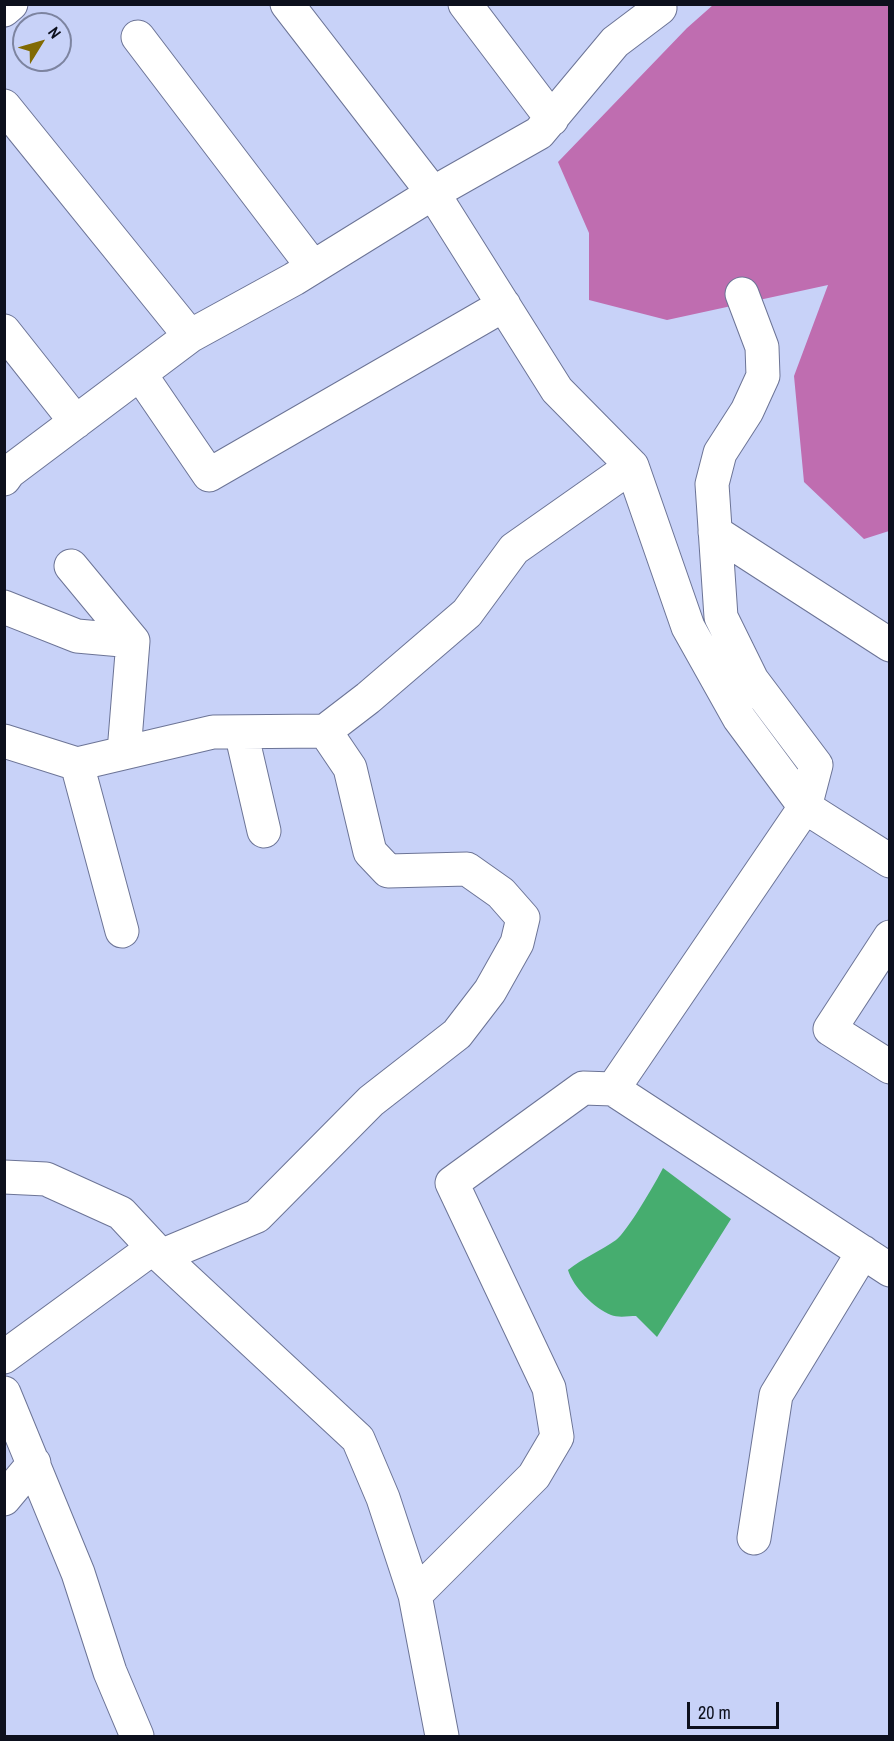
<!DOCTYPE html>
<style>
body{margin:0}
#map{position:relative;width:894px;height:1741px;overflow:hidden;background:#c8d2f8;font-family:"Archivo Narrow",sans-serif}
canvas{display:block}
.frame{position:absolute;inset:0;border:6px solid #0d101d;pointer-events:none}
.north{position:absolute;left:12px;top:12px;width:60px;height:60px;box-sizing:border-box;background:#c8d2f8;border:2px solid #7d84a0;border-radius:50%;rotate:53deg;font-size:16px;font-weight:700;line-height:24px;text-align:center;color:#0d101d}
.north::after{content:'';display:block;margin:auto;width:21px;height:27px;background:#816a03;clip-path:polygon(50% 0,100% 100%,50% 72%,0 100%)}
.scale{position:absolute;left:687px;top:1702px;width:92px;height:27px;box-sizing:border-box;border:3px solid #0d101d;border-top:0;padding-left:8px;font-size:18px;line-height:21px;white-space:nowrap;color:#0d101d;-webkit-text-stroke:4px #c8d2f8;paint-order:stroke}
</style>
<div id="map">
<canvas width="894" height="1741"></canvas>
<div class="frame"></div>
<div class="north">N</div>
<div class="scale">20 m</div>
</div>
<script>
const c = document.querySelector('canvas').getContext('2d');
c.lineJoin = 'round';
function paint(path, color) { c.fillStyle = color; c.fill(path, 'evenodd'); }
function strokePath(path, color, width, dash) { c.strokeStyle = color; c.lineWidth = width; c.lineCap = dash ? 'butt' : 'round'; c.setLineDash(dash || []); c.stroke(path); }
paint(new Path2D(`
 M713,5H889V531L864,539L804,482L794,376L828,285L667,320L589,300V233L558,162L687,28Z`), '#bf6db0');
paint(new Path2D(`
 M663,1168L731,1219L657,1337L636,1316C629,1316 618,1318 611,1315C594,1308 573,1287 568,1270C583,1258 600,1251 616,1240C627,1232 656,1182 663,1168Z`), '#46ad6f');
const minor = new Path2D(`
 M287,4L433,193L557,390L632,466L688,627L739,718L805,807L890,861
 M465,4L552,119
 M4,10L11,4
 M138,37L313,267
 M4,106L190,336
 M4,331L76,422
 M140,374L209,475L504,305
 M4,479L9,472L190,336L294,279L433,193L539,133L615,42L660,8
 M715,532L890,645
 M71,566L133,641L124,752
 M4,607L77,636L133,641
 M241,732L264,831
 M4,741L77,764L213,732L325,731L368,698L467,613L514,549L632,466
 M77,764L122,931
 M890,937L830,1029L890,1067
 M613,1089L805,807L816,765L752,680L721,617L712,484L720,453L747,411L763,376L762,347L742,294
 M4,1177L46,1179L121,1213L161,1256L358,1439L383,1498L415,1595L442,1736
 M161,1256L257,1216L371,1101L457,1034L490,991L517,943L523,918L501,893L467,869L388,871L370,852L350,768L325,731
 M4,1357L153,1248
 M4,1393L78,1573L110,1672L137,1736
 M4,1499L34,1463
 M754,1538L776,1395L863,1252
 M415,1595L534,1476L557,1437L549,1388L452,1183L583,1088L613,1089L890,1270`);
strokePath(minor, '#6c7496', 35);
strokePath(minor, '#fff', 33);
</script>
